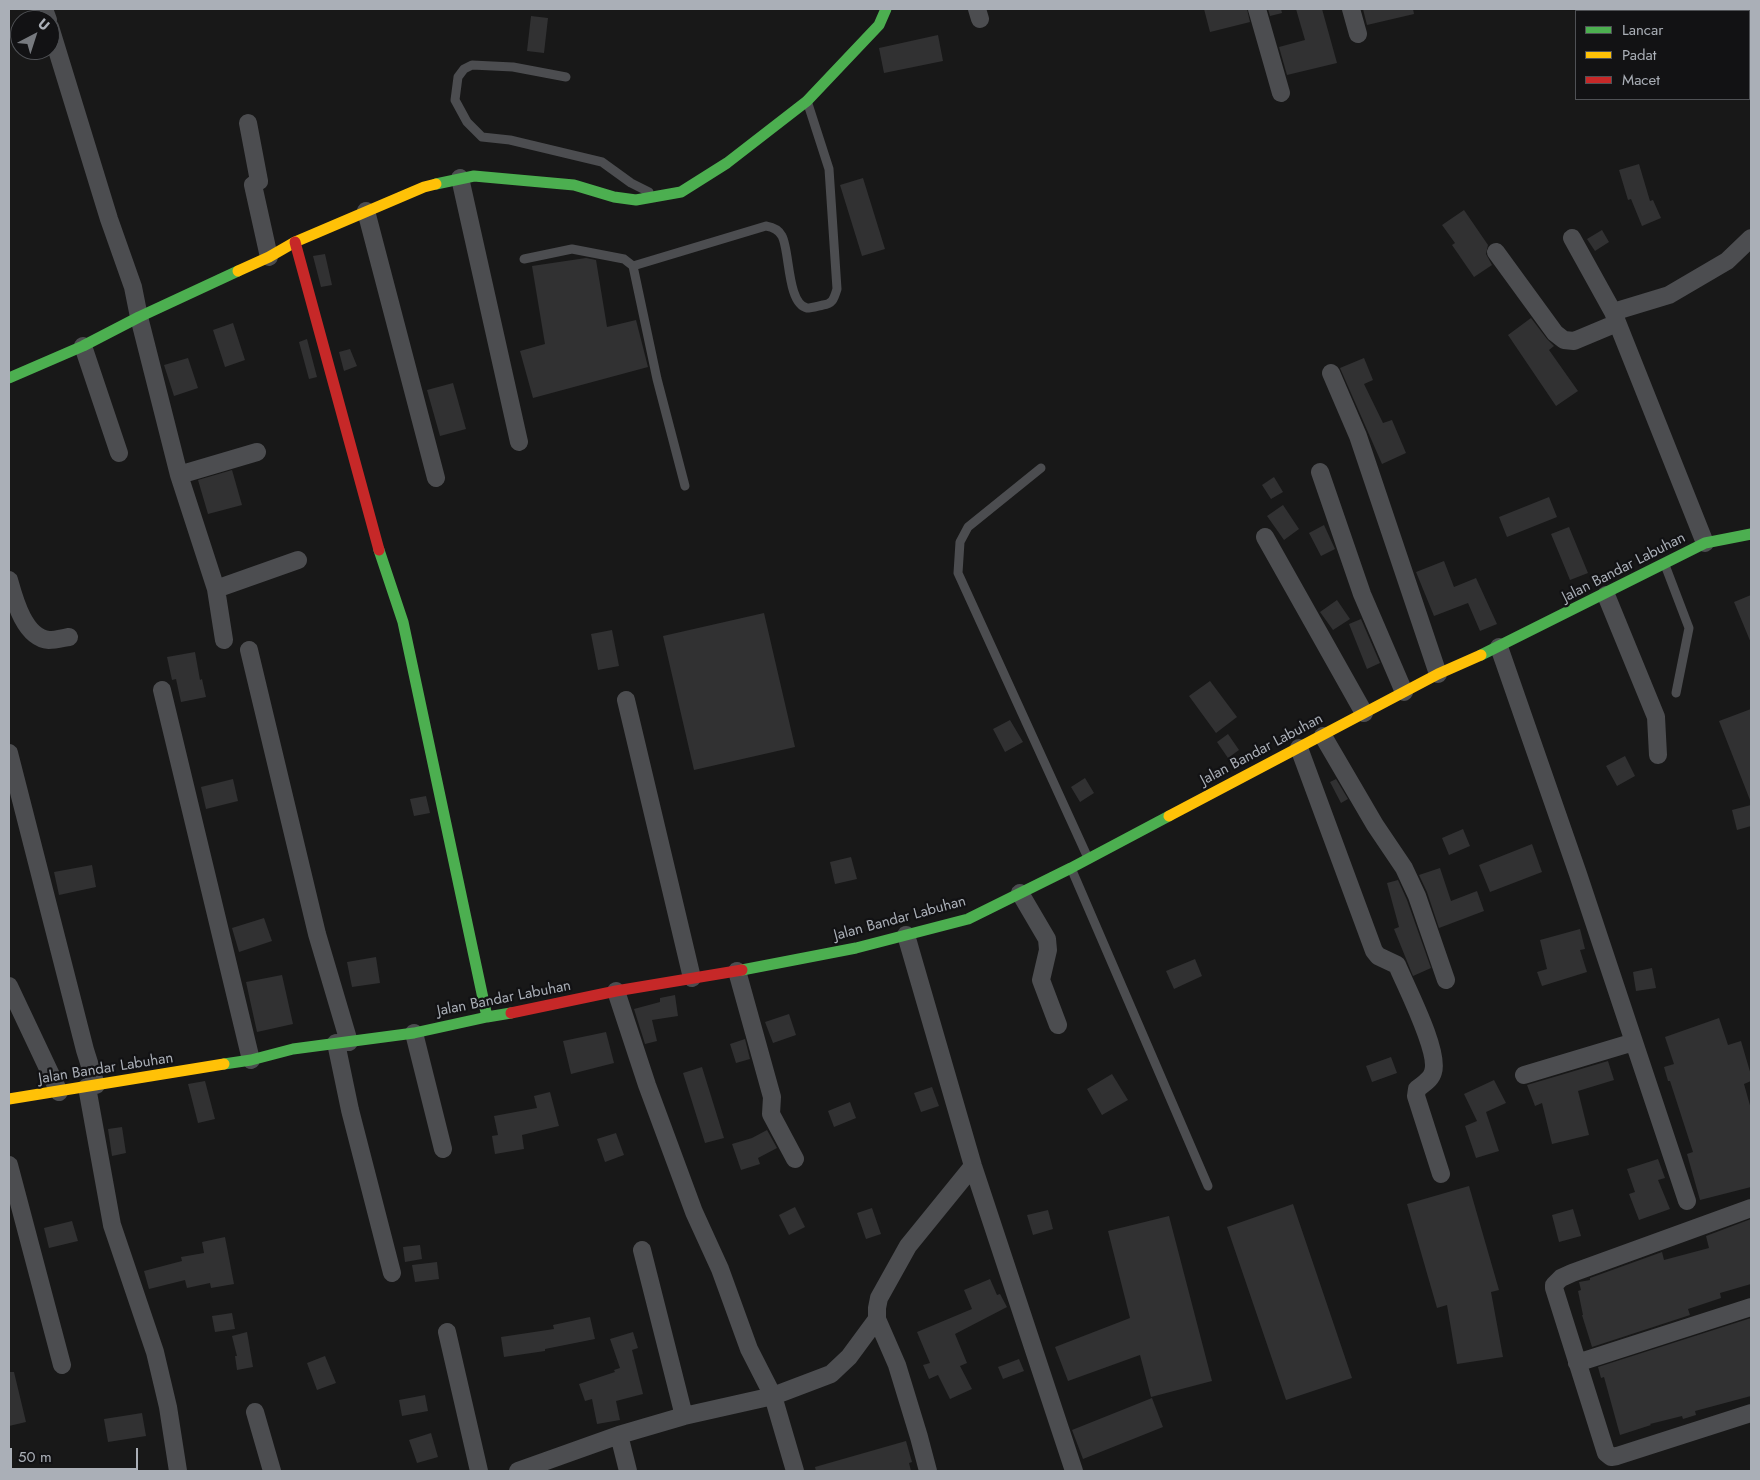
<!DOCTYPE html>
<style>
body{margin:0}
#map{position:relative;width:1760px;height:1480px;overflow:hidden;background:#181818;font-family:Jost,sans-serif}
canvas{display:block}
.frame{position:absolute;inset:0;border:10px solid #aaafb7;pointer-events:none}
.legend{position:absolute;left:1575px;top:10px;width:175px;height:90px;box-sizing:border-box;background:#121214;border:1px solid #4f5155;margin:0;padding:6px 9px;list-style:none;font-size:15px;color:#aaafb7}
.legend li{display:flex;align-items:center;gap:10px;height:25px}
.legend b{width:25px;border:1px solid #4f5155}
.north{position:absolute;left:10px;top:10px;width:50px;height:50px;box-sizing:border-box;background:#121214;border:1px solid #4f5155;border-radius:50%;rotate:40deg;font-size:14px;font-weight:700;line-height:20px;text-align:center;color:#aaafb7}
.north::after{content:'';display:block;margin:auto;width:18px;height:22px;background:#777a7f;clip-path:polygon(50% 0,100% 100%,50% 72%,0 100%)}
.scale{position:absolute;left:10px;top:1448px;width:128px;height:22px;box-sizing:border-box;border:2px solid #aaafb7;border-top:0;padding-left:6px;font-size:15px;line-height:18px;white-space:nowrap;color:#aaafb7;-webkit-text-stroke:4px #121214;paint-order:stroke}
</style>
<div id="map">
<canvas width="1760" height="1480"></canvas>
<div class="frame"></div>
<ul class="legend">
<li><b style="height:6px;background:#4caf50"></b>Lancar</li>
<li><b style="height:6px;background:#ffc107"></b>Padat</li>
<li><b style="height:6px;background:#c62828"></b>Macet</li>
</ul>
<div class="north">U</div>
<div class="scale">50 m</div>
</div>
<script>
const c = document.querySelector('canvas').getContext('2d');
c.lineJoin = 'round';
function paint(path, color) { c.fillStyle = color; c.fill(path, 'evenodd'); }
function strokePath(path, color, width, dash) { c.strokeStyle = color; c.lineWidth = width; c.lineCap = dash ? 'butt' : 'round'; c.setLineDash(dash || []); c.stroke(path); }
function write(font, color, halo, rows, align = 'center') {
  c.font = font + ' Jost,sans-serif'; c.lineWidth = 4.5; c.setLineDash([]); c.textBaseline = 'middle'; c.strokeStyle = halo; c.fillStyle = color; for (const [text, x, y, turn = 0] of rows) {
    c.save(); c.translate(x, y); c.rotate((+turn || 0) * Math.PI / 180); c.textAlign = isNaN(turn) ? turn : align; if (halo) c.strokeText(text, 0, 0); c.fillText(text, 0, 0); c.restore();
  }
}
paint(new Path2D(`
 M1204,9H1247L1250,22L1210,32Z
 M1268,9H1281L1282,13L1270,16Z
 M1296,9H1322L1337,63L1287,75L1279,47L1305,40Z
 M1363,9H1413L1414,14L1367,25Z
 M531,16L548,18L544,53L527,51Z
 M938,35L943,61L884,73L879,48Z
 M1639,164L1650,201L1653,200L1661,218L1642,226L1631,199L1628,200L1619,170Z
 M863,178L885,249L862,256L840,185Z
 M1464,210L1488,245L1486,254L1492,265L1474,277L1452,245L1455,243L1442,225Z
 M1602,230L1609,242L1595,251L1587,239Z
 M325,254L332,285L321,287L313,256Z
 M586,258L596,260L607,327L636,320L648,367L533,398L520,351L545,344L532,266Z
 M1531,318L1547,339L1554,346L1549,350L1578,391L1556,406L1508,335Z
 M233,323L245,360L225,367L213,330Z
 M307,339L317,377L309,379L299,342Z
 M350,349L357,366L344,371L339,352Z
 M188,358L198,388L174,396L164,365Z
 M1364,358L1373,380L1364,384L1383,423L1392,420L1406,453L1382,464L1340,368Z
 M453,383L466,429L440,436L427,390Z
 M232,470L242,505L208,514L198,480Z
 M1274,477L1283,492L1271,499L1262,485Z
 M1549,497L1557,517L1507,537L1499,517Z
 M1283,505L1299,529L1284,540L1267,516Z
 M1324,525L1335,549L1321,556L1309,533Z
 M1569,527L1588,573L1570,580L1551,534Z
 M1444,561L1454,587L1476,578L1497,624L1480,631L1468,603L1434,616L1416,572Z
 M1751,595V643L1734,602Z
 M1337,600L1350,619L1333,630L1320,612Z
 M764,613L795,747L694,770L663,636Z
 M1361,619L1380,663L1367,669L1349,624Z
 M612,630L619,666L598,670L591,634Z
 M195,652L200,680L202,679L206,697L181,702L176,679L172,680L167,657Z
 M1210,681L1237,717L1216,733L1189,696Z
 M1751,709V800H1750L1719,721Z
 M1010,720L1023,742L1005,752L993,729Z
 M1228,734L1239,750L1228,758L1217,742Z
 M1625,756L1635,776L1617,786L1606,766Z
 M1085,778L1094,793L1080,802L1071,787Z
 M233,779L238,801L206,809L201,787Z
 M1336,779L1348,799L1341,803L1330,782Z
 M426,796L430,813L414,816L410,799Z
 M1751,805V826L1737,830L1732,810Z
 M1463,829L1470,846L1449,855L1442,838Z
 M1532,844L1542,872L1490,892L1479,865Z
 M851,857L857,879L835,884L830,862Z
 M92,865L96,887L59,895L54,872Z
 M1440,868L1451,901L1477,891L1484,911L1439,928L1427,892L1419,875Z
 M1398,880L1407,900L1431,968L1413,976L1394,929L1399,927L1387,883Z
 M264,918L272,941L239,952L232,928Z
 M1580,929L1585,949L1580,950L1587,972L1542,986L1537,972L1547,969L1540,940Z
 M376,957L380,983L352,987L347,962Z
 M1195,959L1202,976L1174,989L1166,971Z
 M1652,968L1656,988L1636,991L1633,972Z
 M282,975L293,1024L257,1032L246,982Z
 M675,995L678,1016L652,1020L657,1041L645,1044L634,1009L660,1002V998Z
 M789,1014L796,1035L773,1043L765,1022Z
 M1719,1018L1728,1045L1741,1041L1751,1075V1081L1744,1084L1751,1109V1187L1700,1200L1687,1154L1693,1152L1670,1081H1668L1664,1067L1674,1064L1665,1037Z
 M606,1032L614,1063L571,1074L563,1041Z
 M745,1039L750,1059L736,1063L730,1044Z
 M1391,1057L1397,1073L1372,1082L1366,1066Z
 M1608,1061L1614,1080L1578,1091L1589,1135L1552,1144L1542,1103L1535,1106L1527,1085Z
 M702,1067L724,1138L705,1143L683,1073Z
 M1112,1074L1128,1100L1102,1115L1087,1089Z
 M1494,1080L1506,1103L1486,1112L1499,1151L1476,1158L1465,1126L1477,1121L1464,1094Z
 M205,1081L215,1119L198,1123L188,1084Z
 M932,1087L939,1106L921,1112L914,1093Z
 M550,1092L559,1126L522,1135L524,1149L495,1154L492,1136L498,1135L494,1116L537,1108L534,1096Z
 M850,1102L856,1118L834,1127L828,1111Z
 M122,1127L126,1153L112,1156L108,1129Z
 M767,1130L777,1148L758,1158L760,1164L741,1170L732,1144L752,1138Z
 M616,1133L624,1155L605,1162L597,1139Z
 M1658,1159L1665,1178L1658,1180L1670,1209L1639,1220L1629,1194L1635,1192L1627,1169Z
 M1469,1186L1499,1290L1491,1292L1503,1357L1457,1364L1447,1305L1437,1308L1407,1204Z
 M1293,1204L1352,1378L1286,1400L1227,1227Z
 M795,1207L805,1227L789,1235L779,1215Z
 M872,1208L881,1234L866,1239L857,1213Z
 M1573,1209L1581,1236L1559,1242L1552,1215Z
 M1048,1210L1053,1229L1033,1235L1027,1215Z
 M1169,1216L1212,1381L1151,1397L1140,1355L1068,1381L1055,1347L1130,1318L1108,1231Z
 M1751,1219V1284L1720,1293L1721,1298L1688,1309L1690,1315L1592,1347L1582,1315H1583L1578,1291L1581,1290L1579,1282L1590,1280V1278L1662,1252L1664,1260L1709,1248L1706,1236Z
 M72,1221L78,1241L49,1248L44,1228Z
 M225,1237L234,1284L211,1288L210,1283L187,1288L185,1280L149,1289L144,1271L182,1261L181,1257L204,1253L202,1242Z
 M420,1245L422,1259L405,1262L403,1247Z
 M437,1262L439,1279L415,1282L412,1265Z
 M990,1279L997,1295L1000,1294L1007,1307L955,1334L967,1363L960,1366L972,1389L950,1399L938,1375L929,1379L923,1365L930,1363L917,1332L972,1309L964,1290Z
 M232,1313L235,1329L215,1332L212,1316Z
 M590,1317L595,1339L545,1349V1351L504,1357L501,1337L554,1329L553,1325Z
 M1751,1318V1396L1695,1411L1696,1415L1683,1419L1682,1416L1650,1424L1651,1425L1620,1435L1604,1377L1601,1378L1598,1367Z
 M247,1332L253,1367L237,1370L235,1356H237L232,1336Z
 M633,1332L638,1348L632,1350L643,1394L616,1401L620,1420L597,1424L592,1399L585,1401L579,1384L615,1372L614,1370L620,1368L610,1339Z
 M325,1356L336,1383L317,1390L307,1363Z
 M1019,1359L1024,1371L1003,1379L998,1367Z
 M9,1372H14L26,1422L9,1426Z
 M425,1395L428,1411L402,1416L399,1400Z
 M1152,1398L1163,1427L1083,1459L1072,1430Z
 M142,1413L146,1436L108,1442L104,1419Z
 M431,1433L438,1457L417,1463L409,1440Z
 M906,1441L912,1462L909,1463L911,1471H816L815,1467Z`), '#313132');
strokePath(new Path2D(`
 M566,77L513,67L472,65L464,69L458,77L455,100L467,122L482,137L510,140L602,162L631,183L649,192
 M524,259L572,249L624,259L633,266L766,226C772,227 779,230 782,236C790,251 787,304 807,308C812,308 818,306 823,305C833,304 834,298 837,289L829,169L808,104
 M633,266L657,379L685,486
 M1041,468L968,527L960,542L958,573L1088,858
 M1665,565L1689,628L1676,693
 M1071,868L1208,1186`), '#4c4d50', 9);
strokePath(new Path2D(`
 M44,9L48,20
 M977,9L980,19
 M1257,9L1281,93
 M1351,9L1358,34
 M1691,9V11
 M50,27L109,219L133,287L139,317L179,475L216,589L224,640
 M248,123L259,181L253,185L269,257
 M460,178L519,442
 M366,211L436,478
 M1572,238L1613,312
 M1496,252L1555,333L1564,340L1574,341L1617,323
 M83,346L119,453
 M1331,373L1358,436L1438,674
 M1320,472L1362,594L1404,692
 M179,475L257,452
 M1265,537L1364,713
 M1705,543L1613,312L1669,295L1727,261L1751,238
 M9,580C14,598 24,638 49,640C55,640 63,638 69,637
 M216,589L298,560
 M1606,595L1656,717L1658,755
 M1499,647L1578,874L1687,1201
 M249,650L317,934L349,1042
 M162,690L251,1060
 M626,700L692,978
 M1323,736L1375,825L1404,868L1417,896L1446,980
 M1299,748L1374,951L1378,956L1397,965C1406,987 1440,1052 1433,1072C1431,1080 1423,1084 1417,1089L1416,1096L1441,1174
 M9,753L85,1050L96,1085
 M1020,893L1047,939L1048,950L1041,980L1058,1025
 M906,935L973,1166L1074,1471
 M737,971L772,1097L771,1114L795,1159
 M9,986L59,1092
 M616,991L647,1085L694,1212L720,1269L749,1349L773,1396L795,1471
 M414,1033L443,1149
 M336,1043L350,1110L392,1273
 M1524,1075L1634,1042
 M87,1087L112,1225L155,1352L168,1407L178,1471
 M9,1165L62,1365
 M1751,1208L1572,1273L1561,1278L1554,1285V1288L1606,1453L1611,1457L1617,1456L1751,1413
 M642,1250L684,1416
 M877,1319L897,1365L919,1437L928,1471
 M447,1332L479,1471
 M1577,1363L1751,1307
 M255,1412L272,1471
 M619,1435L628,1471
 M518,1471L619,1435L684,1416L773,1396L831,1374L849,1357L877,1319V1308L879,1298L908,1246L973,1166`), '#4c4d50', 18);
strokePath(new Path2D(`
 M436,184L474,176L574,185L614,197L636,200L681,192L727,163L807,101L879,25L886,9
 M9,378L83,346L139,317L238,271
 M379,550L403,622L487,1017
 M1481,655L1705,543L1751,534
 M742,970L856,948L968,919L1071,868L1169,816
 M224,1064L251,1060L293,1049L414,1033L487,1017L511,1013`), '#4caf50', 11);
strokePath(new Path2D(`
 M238,271L269,257L295,242L424,187L436,184
 M1169,816L1438,674L1481,655
 M9,1099L224,1064`), '#ffc107', 11);
strokePath(new Path2D(`
 M295,242L379,550
 M511,1013L616,991L742,970`), '#c62828', 11);
write('15px', '#aaafb7', '#121214', [
 ["Jalan Bandar Labuhan",1624,568,-27],
 ["Jalan Bandar Labuhan",1262,750,-28],
 ["Jalan Bandar Labuhan",900,919,-15],
 ["Jalan Bandar Labuhan",504,999,-11],
 ["Jalan Bandar Labuhan",106,1069,-9]
]);
</script>
